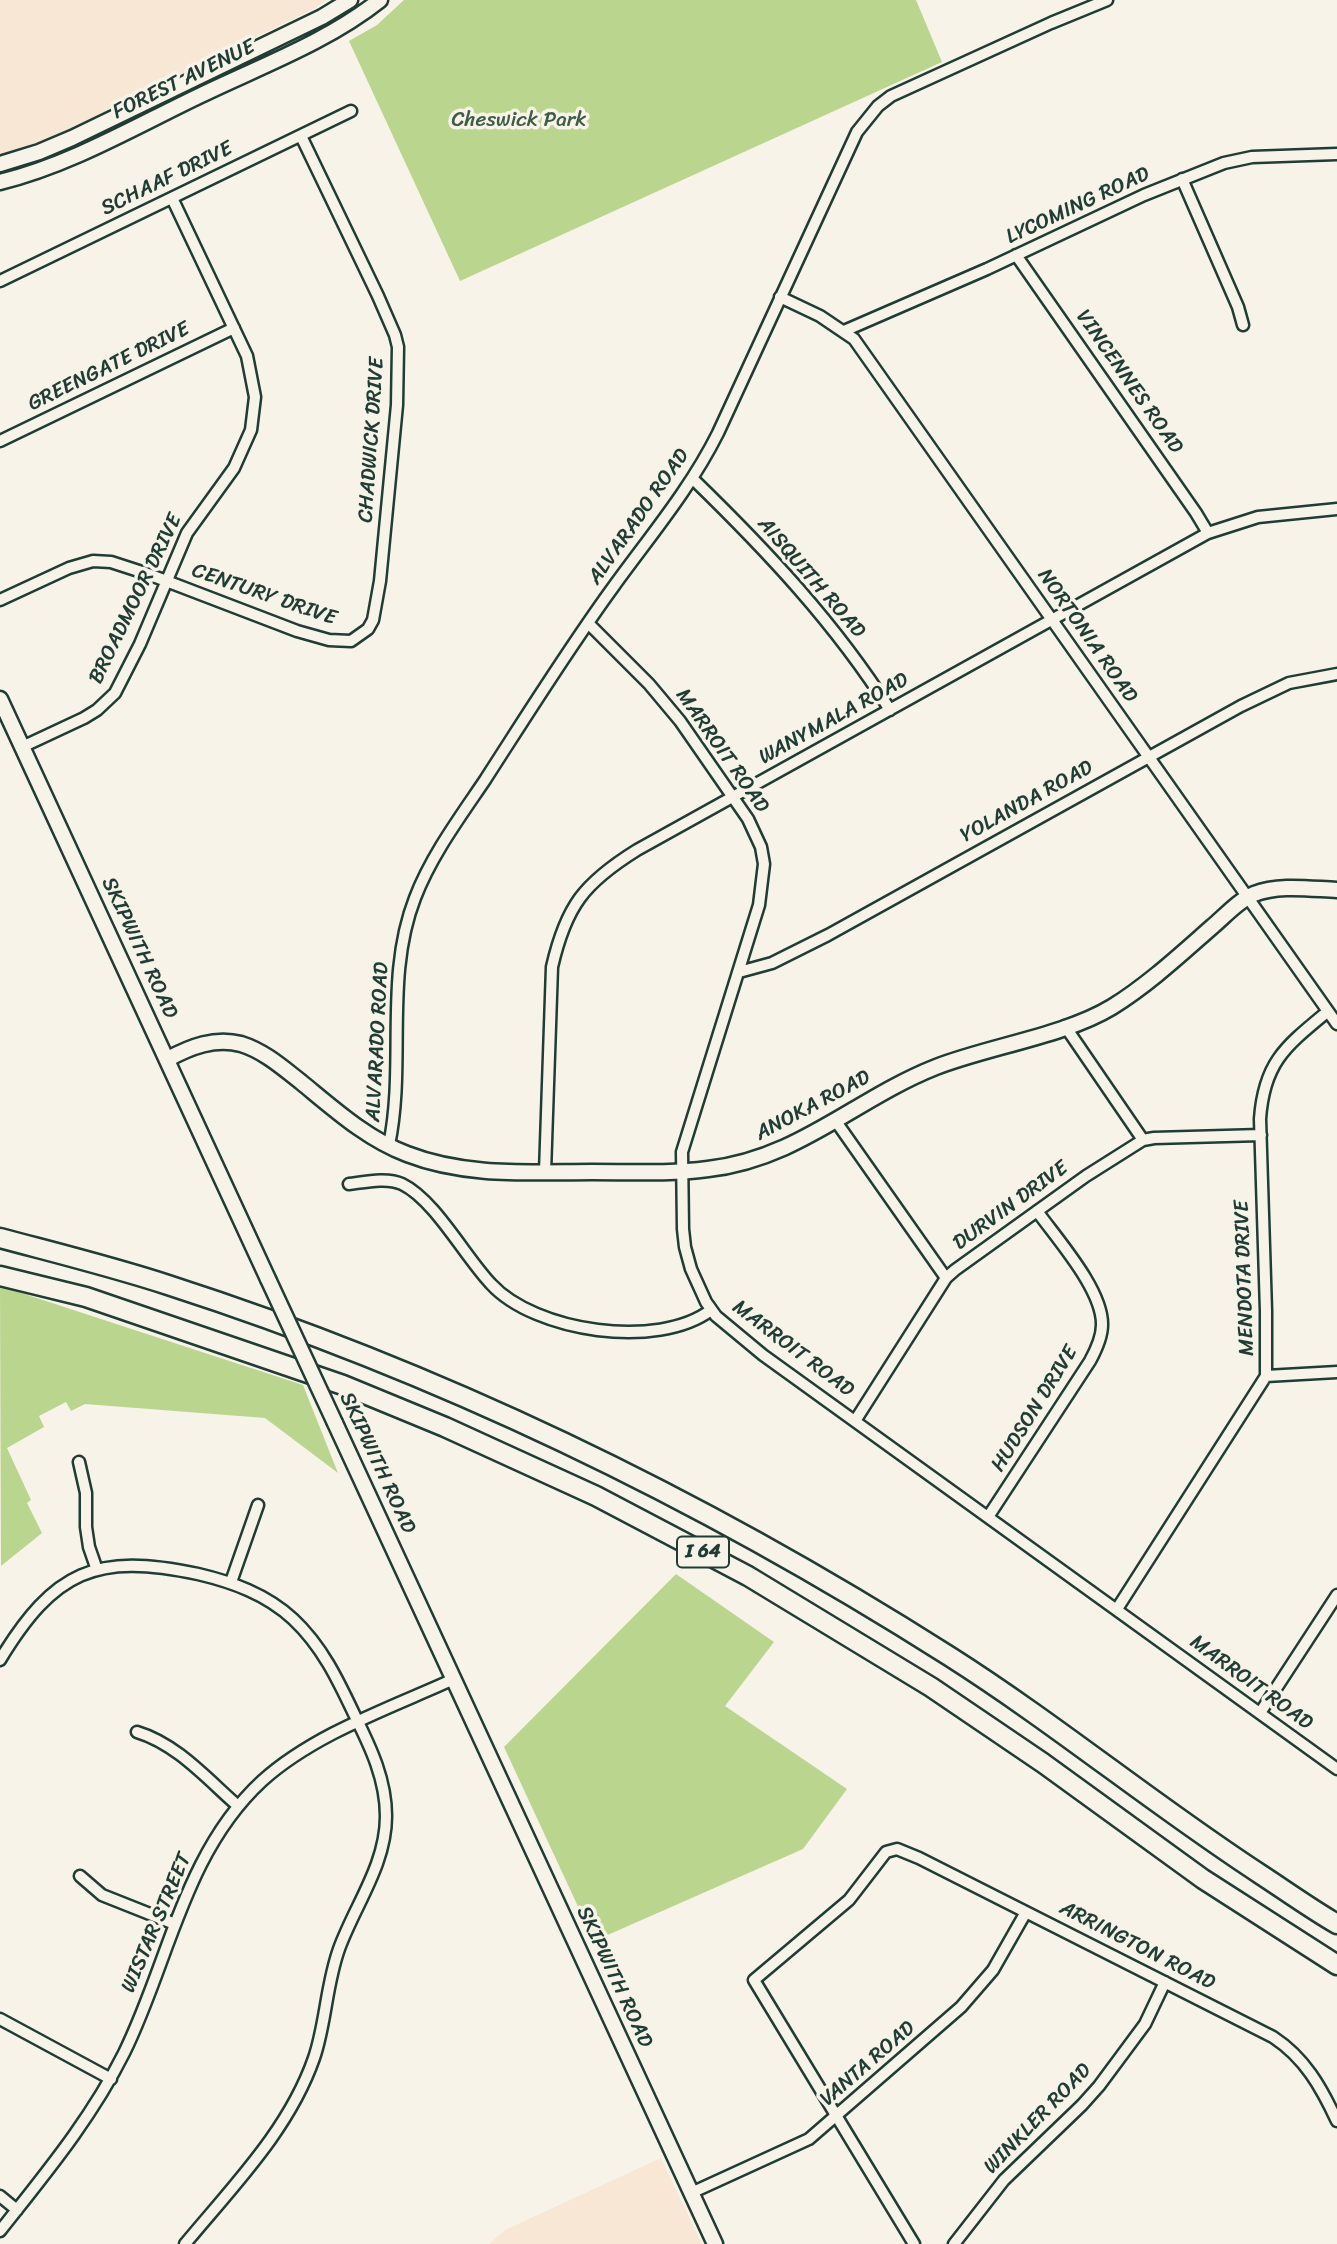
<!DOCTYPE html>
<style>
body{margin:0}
canvas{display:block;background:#f7f3e8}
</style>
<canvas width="1337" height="2244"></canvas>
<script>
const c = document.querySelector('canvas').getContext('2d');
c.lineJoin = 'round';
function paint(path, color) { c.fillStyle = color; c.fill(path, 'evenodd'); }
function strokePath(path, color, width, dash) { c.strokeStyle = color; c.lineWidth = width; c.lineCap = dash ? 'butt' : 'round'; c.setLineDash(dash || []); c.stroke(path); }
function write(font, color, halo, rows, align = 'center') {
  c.font = font + ' Sriracha,sans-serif'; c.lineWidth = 7; c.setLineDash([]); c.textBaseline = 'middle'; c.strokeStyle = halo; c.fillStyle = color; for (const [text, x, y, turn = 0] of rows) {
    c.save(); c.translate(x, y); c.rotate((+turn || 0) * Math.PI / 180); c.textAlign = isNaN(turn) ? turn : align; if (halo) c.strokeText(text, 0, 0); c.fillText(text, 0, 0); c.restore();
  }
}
paint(new Path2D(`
 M0,0H326L315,8L33,147L0,155Z
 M661,2158L702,2244H489L505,2230Z`), '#f8e7d5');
paint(new Path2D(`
 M404,0H916L942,62L460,281L349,41L377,25Z
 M0,1286L303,1385L338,1473L265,1418L85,1404L71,1411L66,1402L39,1416L44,1427L7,1448L31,1500L27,1503L42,1533L1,1566Z
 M676,1574L774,1642L725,1706L847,1789L803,1849L594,1941L504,1747Z`), '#bad68e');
const street = new Path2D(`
 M1182,179L1238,307L1243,325
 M1016,255L1196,513L1208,533
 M0,281L351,111
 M780,297L820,316L854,339L1337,1024
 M844,331L987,269L1144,195L1224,163L1252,157L1337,154
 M0,441L234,328
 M693,479C766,550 835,623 890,710
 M0,600L69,568L93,561L111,562L148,574L297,631L329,640L351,641L368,629L373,620L380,581L397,405L398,347L395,335L378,296L301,136
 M588,623L649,684L680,721L748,819L761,847L764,864L759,905L682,1152L683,1229L685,1247L691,1269L706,1302L716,1316L763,1355L1337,1769
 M22,747L84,718L97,710L115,693L140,644L187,533L234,468L251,430L255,397L247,356L172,198
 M739,972L772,963L828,935L1241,706L1289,683L1337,674
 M1065,1026L1143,1140
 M835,1120L946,1278
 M389,1145C406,1064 384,977 415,898C431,856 460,817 485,780C527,715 568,649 614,586C651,535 690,489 718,433L857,132L878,106L891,96L1051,23L1107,0
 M545,1172L552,967C566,906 584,883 637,850L1208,533L1258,517L1337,509
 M349,1184C365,1182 387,1177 402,1184C435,1200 465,1257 491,1284C535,1332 658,1350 711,1310
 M1266,1376L1337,1372
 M855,1421L946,1278L955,1270L1086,1176L1143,1140L1154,1138L1261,1135
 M79,1462L86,1493V1527L89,1547L97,1570
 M988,1517L1090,1361C1096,1350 1102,1337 1102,1325C1103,1290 1057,1239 1037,1211
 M231,1582L258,1505
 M1117,1609L1266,1376V1311L1260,1119C1264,1062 1286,1046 1327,1012
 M0,1660C54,1571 96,1552 198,1574C232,1582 266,1594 293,1619C322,1646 338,1680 355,1716C371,1748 386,1780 386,1816C386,1865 355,1905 339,1949C326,1985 326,2023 314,2058C289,2130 233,2186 185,2244
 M1260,1713L1337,1595
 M137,1732C177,1744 207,1779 238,1806
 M80,1876L102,1895L175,1924
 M0,2019L111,2079
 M691,2193L809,2139L961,2007L993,1970L1026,1912
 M0,2196L17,2210
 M0,2231C45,2174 91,2119 124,2053C169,1962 184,1853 262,1781C314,1734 390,1708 454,1679
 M914,2244L754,1980L849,1900L886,1852L897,1849L919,1858L1273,2037C1305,2058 1321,2087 1337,2121
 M954,2244L1004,2180L1082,2105L1099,2086L1145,2024L1165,1982`);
const secondary = new Path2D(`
 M0,164L39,152L72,138L322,17L350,0
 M0,182C70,165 136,126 201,95C261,66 327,42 380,0
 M0,699L268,1279
 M168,1059C190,1047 215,1037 241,1044C264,1051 283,1068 301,1082C334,1109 367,1139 407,1154C466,1177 530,1172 592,1172C631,1172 670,1174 708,1169C798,1159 855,1099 936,1067C990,1046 1064,1036 1112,1007C1149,984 1181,954 1213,926C1225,916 1239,900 1254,894C1279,884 1311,889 1337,890
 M335,1423L715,2244`);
const highway = new Path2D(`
 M0,1238C56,1253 113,1267 168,1285C444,1374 705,1501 949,1656C1056,1724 1154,1805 1260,1874C1286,1891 1311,1909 1337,1924
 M0,1276L86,1297L343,1385L445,1427L596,1496L748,1576L931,1687L1043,1763L1203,1879L1337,1965`);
strokePath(street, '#1f3d34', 15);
strokePath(secondary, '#1f3d34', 19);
strokePath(highway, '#1f3d34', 23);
strokePath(street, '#f7f3e8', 10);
strokePath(secondary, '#f7f3e8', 14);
strokePath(highway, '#f7f3e8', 18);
const secondaryBridge = new Path2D(`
 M268,1279L335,1423`);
strokePath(secondaryBridge, '#1f3d34', 19, []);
strokePath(secondaryBridge, '#f7f3e8', 14);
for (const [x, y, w] of [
 [703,1552,52]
]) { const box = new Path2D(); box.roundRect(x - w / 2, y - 15.5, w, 31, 5); c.fillStyle = '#f7f3e8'; c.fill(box); strokePath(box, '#1f3d34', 2); }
write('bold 19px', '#1f3d34', null, [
 ["I 64",703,1552]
]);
write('21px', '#1f3d34', '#f7f3e8', [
 ["FOREST AVENUE",184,80,-26],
 ["SCHAAF DRIVE",167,179,-26],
 ["LYCOMING ROAD",1078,206,-25],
 ["GREENGATE DRIVE",109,367,-26],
 ["VINCENNES ROAD",1129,382,55],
 ["CHADWICK DRIVE",372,440,-86],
 ["ALVARADO ROAD",639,517,-55],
 ["AISQUITH ROAD",811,578,49],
 ["CENTURY DRIVE",264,595,19],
 ["BROADMOOR DRIVE",136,599,-64],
 ["NORTONIA ROAD",1087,636,55],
 ["WANYMALA ROAD",834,719,-29],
 ["MARROIT ROAD",722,751,55],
 ["YOLANDA ROAD",1027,802,-29],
 ["SKIPWITH ROAD",139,948,65],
 ["ALVARADO ROAD",378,1042,-87],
 ["ANOKA ROAD",813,1106,-28],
 ["DURVIN DRIVE",1011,1206,-36],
 ["MENDOTA DRIVE",1245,1278,-92],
 ["MARROIT ROAD",793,1349,37],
 ["HUDSON DRIVE",1035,1409,-58],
 ["SKIPWITH ROAD",377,1463,65],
 ["MARROIT ROAD",1251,1683,36],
 ["WISTAR STREET",157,1923,-67],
 ["ARRINGTON ROAD",1137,1946,27],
 ["SKIPWITH ROAD",614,1977,65],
 ["VANTA ROAD",868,2064,-41],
 ["WINKLER ROAD",1038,2119,-46]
]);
write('21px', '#3e5c46', '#f7f3e8', [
 ["Cheswick Park",519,121]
]);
</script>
